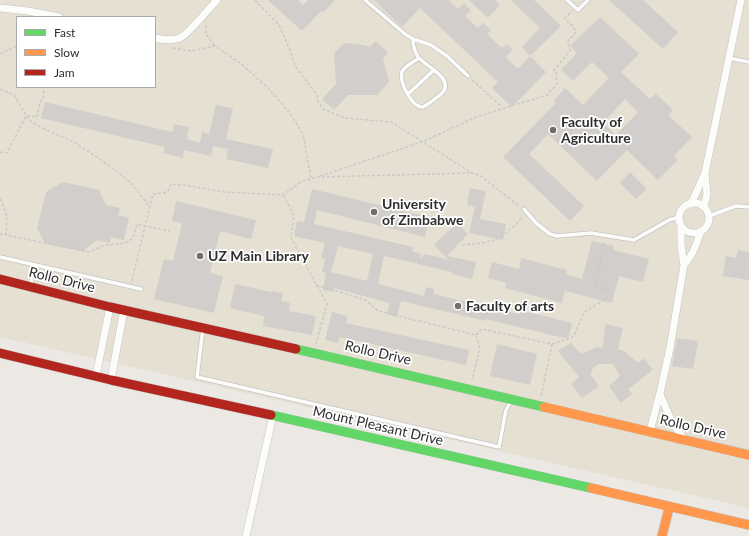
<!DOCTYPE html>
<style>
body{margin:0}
#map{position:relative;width:749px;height:536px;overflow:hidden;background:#ece8e4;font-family:Lato,sans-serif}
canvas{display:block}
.legend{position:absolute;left:16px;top:16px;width:140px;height:72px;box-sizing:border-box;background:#fff;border:1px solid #ababab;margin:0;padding:5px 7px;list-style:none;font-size:12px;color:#2e2e2e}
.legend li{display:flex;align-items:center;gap:8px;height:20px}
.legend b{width:20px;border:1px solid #ababab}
</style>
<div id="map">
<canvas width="749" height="536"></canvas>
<ul class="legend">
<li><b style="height:5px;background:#63d668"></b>Fast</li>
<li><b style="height:5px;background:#ff974d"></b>Slow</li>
<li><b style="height:5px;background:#b3261e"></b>Jam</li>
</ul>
</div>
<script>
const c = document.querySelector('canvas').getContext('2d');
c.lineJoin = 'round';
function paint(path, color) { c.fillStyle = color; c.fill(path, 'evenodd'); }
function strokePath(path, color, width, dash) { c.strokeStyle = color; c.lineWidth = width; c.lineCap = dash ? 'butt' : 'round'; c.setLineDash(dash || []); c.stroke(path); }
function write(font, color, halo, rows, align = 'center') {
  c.font = font + ' Lato,sans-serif'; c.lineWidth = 3.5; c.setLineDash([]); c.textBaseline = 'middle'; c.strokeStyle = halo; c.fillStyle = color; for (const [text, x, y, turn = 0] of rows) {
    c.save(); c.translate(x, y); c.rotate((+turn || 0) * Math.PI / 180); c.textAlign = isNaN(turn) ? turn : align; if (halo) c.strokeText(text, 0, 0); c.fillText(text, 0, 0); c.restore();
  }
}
paint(new Path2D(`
 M0,0H749V508L0,337ZM17,17H155V87H17Z`), '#e6e0d3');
paint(new Path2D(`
 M268,0H298L303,5L308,0H335L323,13L321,11L302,31Z
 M374,0H448L458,9L464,3L471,10L465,16L478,28L483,23L491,30L487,34L502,48L507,44L513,50L505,57L518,69L530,56L546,72L512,107L492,88L498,82L420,8L402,27Z
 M469,0H494L500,5L488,18Z
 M511,0H534L561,26L530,56L522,47L540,28Z
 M609,0H643L678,32L663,49Z
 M600,17L639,54L621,72L650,99L656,94L673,110L668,115L692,137L674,156L678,160L658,180L627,150L597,181L548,134L529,154L584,206L570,221L503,157L556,103L554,100L565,88L583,105L609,78L592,62L573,81L561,70L577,53L570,46ZM625,99L638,112L616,135L603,123Z
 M376,41L388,53L383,59L389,82L377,95H348L334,110L322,99L336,84L334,54L344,43L364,45L370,47Z
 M45,102L172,132L174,124L189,127L187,139L200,143L202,132L209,134L216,105L233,108L226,139L273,149L268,168L226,159L228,149L213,146L211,156L184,150L183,158L163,153L165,147L41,118Z
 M630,172L647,189L636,199L620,183Z
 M63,182L99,190L106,205L120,208L118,215L129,218L124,240L111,237L110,243L97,240L83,251L45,244L37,228L46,192Z
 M470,188L486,191L480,219L506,224L503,240L469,233L475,207L467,205Z
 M312,189L429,217L425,237L317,210L314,224L413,247L412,251L421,254L420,259L425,254L449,260L434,245L457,223L468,234L447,256L476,262L472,279L452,274V272L384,256L378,284L424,296L426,287L434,289V294L519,314L520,310L572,323L568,339L486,319V321L401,301L397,317L387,314L390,303L334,288L333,292L323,290L326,273L322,272L325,259L321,258L325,243L294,236L297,221L304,222ZM338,246L373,254L367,281L331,272Z
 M176,201L256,220L251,239L220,231L210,273L223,276L214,313L154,299L164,259L173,261L182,223L172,221Z
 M592,241L614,246L613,250L649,259L643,282L619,276L612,303L565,291L562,303L505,288L506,283L488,278L492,262L519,269L521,258L567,270L566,274L582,279Z
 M738,250L749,252V280L723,276L726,256L736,258Z
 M235,284L271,292L272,291L283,293L281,301L290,303L289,311L316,316L312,335L263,326L264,316L230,308Z
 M332,312L347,316L346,323L469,350L466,365L340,337L338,343L325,340Z
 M605,324L623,328L618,349L624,351L638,363L643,358L653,370L628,389L632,394L621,403L609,386L620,376L613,364H599L594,367L590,374L599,386L582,398L571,384L579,377L558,351L571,343L581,354L597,347L603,348Z
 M677,338L698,341L693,369L672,366Z
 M497,344L537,354L530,385L490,376Z`), '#d1cecb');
const lane = new Path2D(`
 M365,0L405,34L413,39L431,45L447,56L468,76
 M567,0L578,10L588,0
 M413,39C413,45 415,52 418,57C424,65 454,78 443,92C438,98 429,103 423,107C412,108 399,82 402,72C404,66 414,62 419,58
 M729,58L749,62
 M408,94L434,70
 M524,209L536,223L550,234L557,236L591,233L634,240L669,220L679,217
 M709,216L736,206L749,207
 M0,257L141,289
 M30,286L35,265
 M203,328L197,377L499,447L506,410L511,401`);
const street = new Path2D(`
 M0,8L28,11L59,17
 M155,38C163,40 171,41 180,38C190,33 208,9 217,0
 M679 218a15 15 0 1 1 30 0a15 15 0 1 1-30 0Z
 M691,204L705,173L741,0
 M704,207L707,194L705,173
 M684,265C693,255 696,245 701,231
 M96,376L110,307
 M111,380L124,310
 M660,394C667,411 672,424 684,439
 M650,431L660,393L670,348L684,265L681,245V225
 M246,536L273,415`);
const fast = new Path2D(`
 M296,349L544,407
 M271,415L591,488`);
const slow = new Path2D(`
 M544,407L749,455
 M591,488L749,525
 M662,536L669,508`);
const jam = new Path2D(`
 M0,279L110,307L296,349
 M0,353L111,380L271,415`);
strokePath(lane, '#c5c4c5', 5);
strokePath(street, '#c5c4c5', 8);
strokePath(fast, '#c5c4c5', 10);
strokePath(slow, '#c5c4c5', 10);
strokePath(jam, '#c5c4c5', 10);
strokePath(new Path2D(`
 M255,0L279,25L290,50L295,66L317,95L318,102L323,109L345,118L391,122L472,173L481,176L519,206
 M206,25V34L215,46
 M173,48L190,51L215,46L240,63L266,86L289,112L303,134L311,179
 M0,54L17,46
 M472,80L502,107
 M0,89L14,95L28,119L40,127L74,142L110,166L131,183L150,207
 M0,152L7,153L26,116L37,117L40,102L44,96L43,87
 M320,176L422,142L476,117L547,95L557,84L556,72L554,70L570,51L568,41L576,32L574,28L565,18L572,11
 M283,195L294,215L291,238L327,304L316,344
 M0,199C8,212 7,220 6,235L89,252L105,245L119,244L128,242L133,238L137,224L145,226L153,194L164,193L169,190L171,184L184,185L224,192L283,195L302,181L318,177L472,173
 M0,234L6,235
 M462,245C495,242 499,242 523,217
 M132,281L145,226L170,231
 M316,285L366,300L378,311L476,335L480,348L472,380
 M476,335L482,329L552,344L541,397
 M552,344L571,338L575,334L584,312L606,299L609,290L595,286L605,242`), '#c9c9c8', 1.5, [3, 2]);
strokePath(lane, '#fcfcfb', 3.5);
strokePath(street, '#fcfcfb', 7);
strokePath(fast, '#63d668', 9);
strokePath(slow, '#ff974d', 9);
strokePath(jam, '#b3261e', 9);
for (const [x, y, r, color] of [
 [553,130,4,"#706f6e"],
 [374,212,4,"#706f6e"],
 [200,256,4,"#706f6e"],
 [458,306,4,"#706f6e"]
]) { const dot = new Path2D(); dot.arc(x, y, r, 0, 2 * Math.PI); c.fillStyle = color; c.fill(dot); strokePath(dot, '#fff', 1.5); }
write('bold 14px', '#2e2e2e', '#fff', [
 ["Faculty of",561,122],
 ["Agriculture",561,138],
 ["University",382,204],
 ["of Zimbabwe",382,220],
 ["UZ Main Library",208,256],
 ["Faculty of arts",466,306]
], 'left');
write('14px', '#2e2e2e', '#fff', [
 ["Rollo Drive",62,280,14],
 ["Rollo Drive",378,353,13],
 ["Mount Pleasant Drive",378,426,13],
 ["Rollo Drive",693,427,13]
]);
</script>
